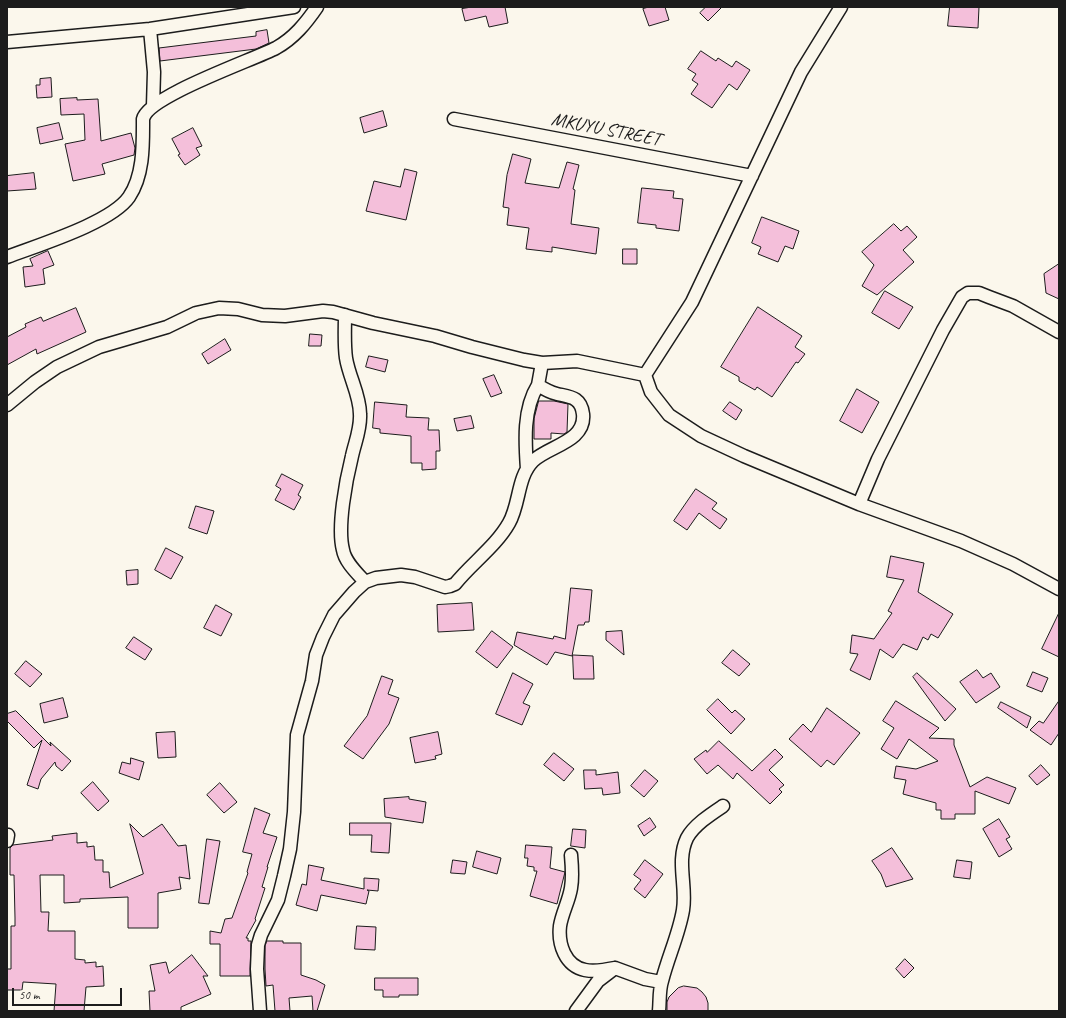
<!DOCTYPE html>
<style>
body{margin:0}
#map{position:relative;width:1066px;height:1018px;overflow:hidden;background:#fbf7ec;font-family:Caveat,sans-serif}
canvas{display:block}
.frame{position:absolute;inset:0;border:8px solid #1c1c1c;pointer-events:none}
.scale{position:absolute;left:12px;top:988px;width:110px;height:18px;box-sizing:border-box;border:2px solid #1c1c1c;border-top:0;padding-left:5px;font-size:12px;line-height:14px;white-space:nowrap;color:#1c1c1c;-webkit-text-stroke:3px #fbf7ec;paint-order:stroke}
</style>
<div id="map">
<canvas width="1066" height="1018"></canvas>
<div class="frame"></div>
<div class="scale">50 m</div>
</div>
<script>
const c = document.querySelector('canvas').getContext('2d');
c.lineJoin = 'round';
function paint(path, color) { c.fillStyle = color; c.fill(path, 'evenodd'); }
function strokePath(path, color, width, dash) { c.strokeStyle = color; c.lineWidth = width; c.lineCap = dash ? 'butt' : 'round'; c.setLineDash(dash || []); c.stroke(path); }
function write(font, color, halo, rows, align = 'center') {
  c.font = font + ' Caveat,sans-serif'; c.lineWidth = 4; c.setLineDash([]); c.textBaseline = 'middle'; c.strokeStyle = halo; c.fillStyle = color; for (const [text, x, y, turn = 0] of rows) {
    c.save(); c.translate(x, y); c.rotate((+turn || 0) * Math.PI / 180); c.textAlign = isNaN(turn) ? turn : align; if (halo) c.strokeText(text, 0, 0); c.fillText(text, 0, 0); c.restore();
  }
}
const building = new Path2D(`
 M472,7H505L508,23L489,27L486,16L465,21L462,9Z
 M649,7H665L669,20L649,26L643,9Z
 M706,7H722L708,21L700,13Z
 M950,7H979L978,28L948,26Z
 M267,30L269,43L256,49L160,61L159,48L256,36V32Z
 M701,51L716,61L718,58L732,67L736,61L750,70L737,90L729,84L712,108L691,94L698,84L692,80L696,74L688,69Z
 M51,78L52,97L37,98L36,85H40V79Z
 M77,98V100L98,99L101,141L131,133L135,148L134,155L102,164L105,174L73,181L65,144L85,140L84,114L61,115L60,99Z
 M383,111L387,126L364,133L360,118Z
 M59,123L63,139L40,144L37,128Z
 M193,128L202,146L196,148L200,155L185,165L178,155L180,154L172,139Z
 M513,154L531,159L525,183L559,188L567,162L579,165L573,189L575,190L571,224L599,228L596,254L552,247V252L526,249L529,228L507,225L509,208L503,207L507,175Z
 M405,169L417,172L406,220L366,211L374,181L400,187Z
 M34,173L36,189L7,191V176Z
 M642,188L674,191L673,198L683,199L679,231L656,228V225L638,223Z
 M762,217L799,231L793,249L785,246L778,262L758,254L761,247L752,243Z
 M894,224L901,231L907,226L917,237L903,250L914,262L877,295L862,286L874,265L862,252Z
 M623,249H637V264H623Z
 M48,251L54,265L43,269L45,284L25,287L23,267L33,266L30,259Z
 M1059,264V299L1046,293L1044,274Z
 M885,291L913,307L899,329L872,313Z
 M758,307L802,336L795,347L805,354L798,363L796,362L772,397L757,387L755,390L739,381V377L721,367Z
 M76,308L86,332L37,354L36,349L7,365V337L26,327L25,324L41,317L43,321Z
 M310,334L322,335L321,346H309Z
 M225,339L231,350L208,364L202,354Z
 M369,356L388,360L385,372L366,367Z
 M494,375L502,393L491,397L483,379Z
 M857,389L879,402L862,433L840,421Z
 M539,401H554L568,404L567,432L564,434L551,433V439H534V419Z
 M375,402L407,405L406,417L429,418L428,430H439L440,451H436V469L422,470V463H411V436L380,433V429L373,428Z
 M730,402L742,410L736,420L723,411Z
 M471,416L474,428L457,431L454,419Z
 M282,474L303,485L298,495L301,497L294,510L275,500L281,489L276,486Z
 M696,489L717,503L712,509L727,519L720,529L699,513L687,530L674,521Z
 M196,506L214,511L207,534L189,528Z
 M166,548L183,557L171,579L155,570Z
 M891,556L924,563L918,592L953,614L938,638L931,634L928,640L923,637L917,650L903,644L893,658L880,649L870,680L850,670L858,654L850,653L852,635L874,639L892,613L888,611L904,580L887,577Z
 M138,570V584L127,585L126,571Z
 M571,588L592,590L589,622H585L584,625H578L572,656L555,652L547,665L514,645L517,632L553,639L554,636L565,639Z
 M472,603L474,630L438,632L437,605Z
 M216,605L232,614L221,636L204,628Z
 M1059,613V657L1042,649Z
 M492,631L513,647L497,668L476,652Z
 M622,631L624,655L606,640V632Z
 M134,637L152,649L145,660L126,648Z
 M733,650L750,664L739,676L722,663Z
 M573,655L593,656L594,679H574Z
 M26,661L42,674L30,687L15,674Z
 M977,670L983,678L991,673L1000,687L976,703L960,682Z
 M1033,672L1048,678L1042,692L1027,686Z
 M513,673L533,684L523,703L530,706L522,725L496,714Z
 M917,673L956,709L945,721L913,677Z
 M382,676L393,680L388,694L399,698L389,724L363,759L344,746L367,716Z
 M63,698L68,717L44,723L40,704Z
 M718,699L732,713L735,710L745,719L731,734L707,710Z
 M896,701L939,728L929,738L954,739V745L970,787L987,777L1016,788L1009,804L975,791V814H955V819H941V810H936V803L903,794L906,780L894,778L896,766L916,769L938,761L909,739L897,759L881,749L894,728L883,721Z
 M1059,701V733L1051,745L1030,730L1039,721L1043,723Z
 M1001,702L1031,717L1027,728L998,708Z
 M827,708L860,733L834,765L827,760L821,767L789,739L803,724L811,732Z
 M16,711L51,746L50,742L71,761L62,771L56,766L55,762L41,779L38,789L27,785L42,740L34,748L7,721V714Z
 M175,732L176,757L158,758L156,733Z
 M438,732L442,754L435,756L436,759L415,763L410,738Z
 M719,741L752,771L775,749L783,757L769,770L784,785L779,789L782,792L770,804L737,773L733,779L718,765L707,774L694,759L706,750L707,752Z
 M554,753L574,769L564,781L544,765Z
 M131,758L144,762L139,780L119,773L122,762L130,764Z
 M1041,765L1050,775L1037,785L1029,776Z
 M584,770H596V775L618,772L620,793L603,795L602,788L585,789Z
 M645,770L658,781L644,797L631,786Z
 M93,782L109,801L98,811L81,793Z
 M220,783L237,802L224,813L207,795Z
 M409,797V799L426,802L423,823L385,817L384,799Z
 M255,808L270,814L263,833L277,837L267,867H268L262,887L265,888L255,919L256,920L246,938H248V941H251L250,976H220V944H210V931L221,933L225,919L232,918L248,873L247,872L252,854L243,852Z
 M650,818L656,827L644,836L638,826Z
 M999,819L1010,837L1006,839L1012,849L999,857L983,829Z
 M350,823H391L389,853L371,852L372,835H350Z
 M130,824L143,837L162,824L178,846L186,845L190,879L179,877L181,889L158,893V928H128V897L80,899V902L64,903V875H40L41,912H49L48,931H75V959L85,960V963L96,962V967L103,966L104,986L86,987L84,1011H54L56,984L23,982L22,990H7V969H11V926H15V918L14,875H10V848L13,845L53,840L52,836L77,833V843L87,842V847L94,846L95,860H103V872H109L110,888L143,874Z
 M573,829L586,830L585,848L571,846Z
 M207,839L220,841L209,904L199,903Z
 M526,845L552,847L550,868L565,872L557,904L530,896L537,871H534V867L527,866L528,858H525Z
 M892,848L913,879L886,887L881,874L872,861Z
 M477,851L501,858L497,874L473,867Z
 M453,860L467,862L465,874L451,873Z
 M645,860L663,874L645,898L634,889L641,880L634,875Z
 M957,860L972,862L970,879L954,877Z
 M309,865L324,868L321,880L364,889V878L379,879L378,891L367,890L369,891L366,904L321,895L317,911L296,905L302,884L306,885Z
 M357,926L376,927L375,950L355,949Z
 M267,941H283V943H301V975L316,980L325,985L317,1011H313L312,996L289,998L290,1011H275L273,985L266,986L265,969V946Z
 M192,955L208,976H203L211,994L181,1007V1011H150L149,991H155L150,965L166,962L169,973Z
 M905,959L914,968L904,978L896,969Z
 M375,978H418V995H399V997H383V990H375Z
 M684,986L697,988L702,992L706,997L708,1003V1011H667V1002L669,997L678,988Z`);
paint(building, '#f4bfda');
strokePath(building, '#1c1c1c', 1);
const minor = new Path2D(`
 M841,7L801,72L692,302L645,375L651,392L669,415L701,436L744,456L859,504L961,541L1013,564L1059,589
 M150,29L154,72L153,106
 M7,42L150,29L294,7
 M454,119L752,176
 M7,257C38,245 111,223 129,197C144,175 143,144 143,119C148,96 253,60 276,48C294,38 306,23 317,7
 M345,315C345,329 344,344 346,358C349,377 360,395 360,414C361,429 355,442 352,456C346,480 337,527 343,550C345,562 357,573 365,582
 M7,405L35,382L57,367L99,347L167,327L196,313L219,308L238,309L262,315L285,316L323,311L333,312L373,323L435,336L472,347L524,360L542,363L577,361L645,375
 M527,469C525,441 523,409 538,385
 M859,504L878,459L943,330L962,297L968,293H979L989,297L1013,306L1059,332
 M7,841L8,835
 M571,855C572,866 573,877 571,888C569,901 562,913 560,926C558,944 565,966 585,970C595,972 605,970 615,968
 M260,1011L257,969L258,945L261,935L278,900L284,876L290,849L294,812L297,735L312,681L316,655L323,637L334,615L354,592L365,582L376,578L401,575L415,577L445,587L450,586L455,584C472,563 496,546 509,523C520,504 517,477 533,461C548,446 586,442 583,414C581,397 570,397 557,394C549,392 544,389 538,385L542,363
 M576,1011L598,981L615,968L645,979L661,982
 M659,1011C660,1001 659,990 662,981C668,957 679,934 683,910C687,886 676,861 687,838C694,825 711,814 723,806`);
strokePath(minor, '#1c1c1c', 15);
strokePath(minor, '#fbf7ec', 12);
write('19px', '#1c1c1c', '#fbf7ec', [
 ["MKUYU STREET",606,130,11]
]);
</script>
